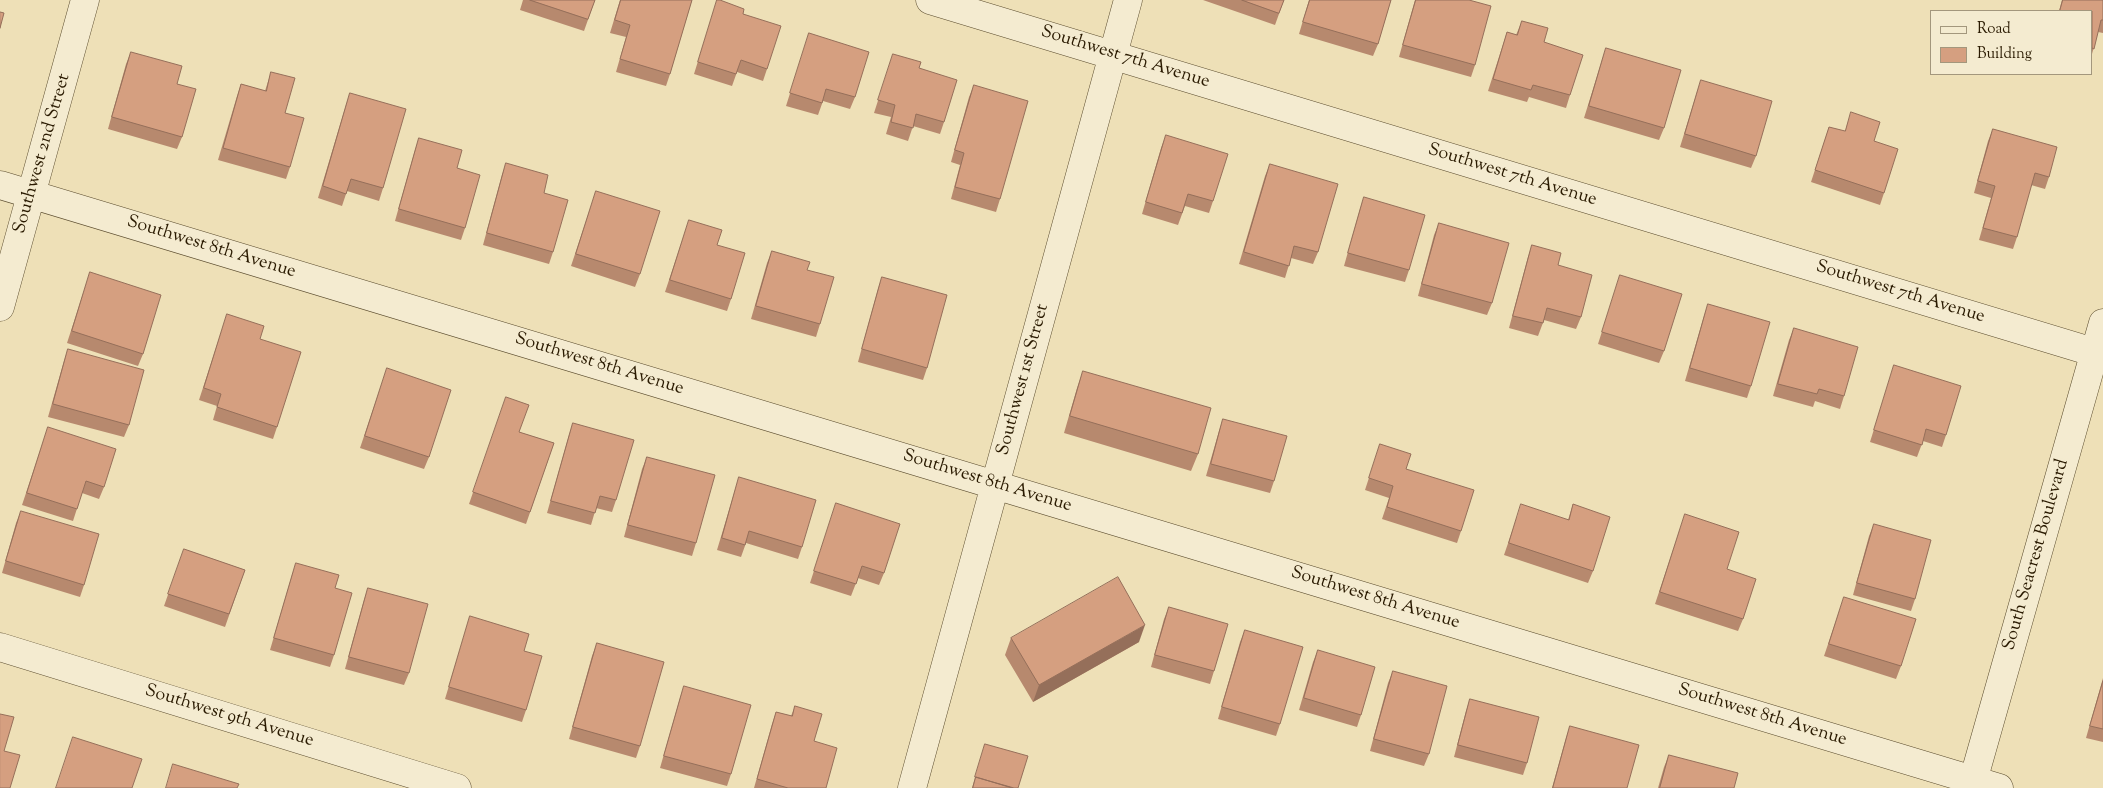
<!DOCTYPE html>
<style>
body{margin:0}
#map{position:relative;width:2103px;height:788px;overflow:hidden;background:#eee0b7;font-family:"Sorts Mill Goudy",serif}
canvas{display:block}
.legend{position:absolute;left:1930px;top:10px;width:162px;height:65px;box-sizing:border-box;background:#f4ebd0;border:1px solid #a3977d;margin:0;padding:6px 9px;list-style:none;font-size:15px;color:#2a1a01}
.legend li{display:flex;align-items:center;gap:10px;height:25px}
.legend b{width:25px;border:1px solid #a3977d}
</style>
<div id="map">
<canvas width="2103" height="788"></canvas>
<ul class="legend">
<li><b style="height:6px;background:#f4ebd0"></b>Road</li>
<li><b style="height:14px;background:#d59f80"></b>Building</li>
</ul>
</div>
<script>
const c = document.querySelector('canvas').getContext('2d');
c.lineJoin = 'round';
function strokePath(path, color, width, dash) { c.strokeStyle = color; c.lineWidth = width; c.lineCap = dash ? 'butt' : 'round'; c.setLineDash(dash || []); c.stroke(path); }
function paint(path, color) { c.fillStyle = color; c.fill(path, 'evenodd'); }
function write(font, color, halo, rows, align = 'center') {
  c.font = font + ' "Sorts Mill Goudy",serif'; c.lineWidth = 4.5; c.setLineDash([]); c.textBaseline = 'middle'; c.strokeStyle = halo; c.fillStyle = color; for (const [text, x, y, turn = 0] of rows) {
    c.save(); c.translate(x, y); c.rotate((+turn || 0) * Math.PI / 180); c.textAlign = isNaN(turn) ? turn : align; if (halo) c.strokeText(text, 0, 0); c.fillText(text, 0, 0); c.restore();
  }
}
const minor = new Path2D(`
 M930,0L2103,355
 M0,185L1999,788
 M0,307L85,0
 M0,647L457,788
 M912,788L1128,0
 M1971,788L2103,323`);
strokePath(minor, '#5b4c2e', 29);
strokePath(minor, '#f4ebd0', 28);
paint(new Path2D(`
 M523,0H595L584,31L520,10Z
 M620,0H692L670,74L666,86L616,72L626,37L610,33Z
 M717,0L743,14L767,69L763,81L737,72L732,86L694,74Z
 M1203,0H1284L1275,25Z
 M1309,0H1391L1378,44L1373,56L1299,34Z
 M1415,0H1469L1475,65L1471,77L1399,57Z
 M2062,0H2103V33L2098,32L2092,54V11H2059Z
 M1522,21L1544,42L1570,95L1566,108L1529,97L1527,102L1488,91L1507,32L1516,35Z
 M809,33L855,97L850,109L823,101L818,115L786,106Z
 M1606,48L1664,128L1659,140L1584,118L1602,60Z
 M131,52L177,84L182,137L177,149L108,129L126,64Z
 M893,54L919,68L944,122L940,134L913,126L908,141L886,134L891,117L874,113Z
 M271,72L285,113L290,167L286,179L218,160L237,96L241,84L265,91Z
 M1701,80L1756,156L1751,168L1680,147L1697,92Z
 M974,85L1000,199L996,212L951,199L960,165L951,162L969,97Z
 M350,93L383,188L379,201L347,191L342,206L318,198L346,105Z
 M1829,127L1874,141L1884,193L1880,205L1811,182Z
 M1993,129L2049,177L2045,189L2031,185L2017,237L2013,249L1979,240L1991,198L1974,193L1988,141Z
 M1166,135L1213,201L1209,213L1185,206L1178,225L1142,214L1161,148Z
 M419,138L457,168L465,228L461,240L395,221L415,150Z
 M506,163L544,193L553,252L549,264L483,245L502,175Z
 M1270,164L1318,252L1313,264L1291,258L1285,278L1239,264L1265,176Z
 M596,191L640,274L635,287L571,266Z
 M1364,197L1409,270L1405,282L1344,266L1360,209Z
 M689,220L717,245L731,299L727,311L665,292Z
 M1439,223L1492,303L1487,315L1418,296L1434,235Z
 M1532,245L1558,265L1581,317L1576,329L1544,320L1538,336L1509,328L1528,257Z
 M772,251L807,270L820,324L816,337L751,319L767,263Z
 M90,272L143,354L138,366L67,343Z
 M1620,275L1664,351L1659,363L1598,344Z
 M882,277L927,368L923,380L858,362L878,289Z
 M1708,304L1751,386L1747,398L1685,381L1704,316Z
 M227,314L260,339L277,427L273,439L213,420L217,406L199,400Z
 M1794,328L1844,396L1840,409L1815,401L1813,407L1773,396L1789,340Z
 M68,349L129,425L124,437L48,417L64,361Z
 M1894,365L1946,435L1942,447L1923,441L1917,457L1870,442Z
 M387,368L429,457L424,469L360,448Z
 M1083,371L1198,454L1191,471L1064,433L1077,388Z
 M506,397L519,432L554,443L526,524L469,504Z
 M1223,419L1274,481L1270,493L1206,476L1219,431Z
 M573,423L616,500L612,512L596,508L591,525L547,513L569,435Z
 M48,427L104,487L99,499L82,493L73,521L22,505Z
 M1380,444L1406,469L1461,531L1457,543L1382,519L1389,498L1365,490Z
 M647,457L696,543L692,556L624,537L642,469Z
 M739,477L802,547L798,559L746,543L741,557L717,550L735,490Z
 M836,503L884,573L879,585L858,578L851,596L810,583Z
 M1573,504L1593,571L1588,583L1504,555L1517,517L1568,520Z
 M21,511L84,585L80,597L2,573L16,523Z
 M1685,514L1727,569L1743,619L1738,631L1655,604Z
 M1874,524L1915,599L1911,611L1853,595L1869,536Z
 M184,549L245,570L225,627L164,606Z
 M296,563L334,655L330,667L270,650L292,575Z
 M368,588L409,673L404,685L345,669L364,600Z
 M1844,597L1901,666L1896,679L1824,656Z
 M1169,607L1214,671L1210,684L1151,667L1164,619Z
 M470,616L524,651L526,710L522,722L445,699L466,629Z
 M1245,630L1280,724L1276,736L1218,719L1240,642Z
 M1011,638L1139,642L1033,702L1005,655Z
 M597,643L640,746L636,758L569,739L592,656Z
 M1318,650L1361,715L1357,727L1299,710L1313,662Z
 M1393,671L1429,754L1424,766L1370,751L1388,683Z
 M2103,678V742L2086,738Z
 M684,686L731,774L727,786L660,768L680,698Z
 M1470,699L1527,763L1523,775L1454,757L1466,711Z
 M795,706L814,741L826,788H754L772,724L776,712L791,716Z
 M1570,726L1627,788H1552L1566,738Z
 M985,744L1018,788H972Z
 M1669,755L1734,788H1658L1664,767Z`), '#b7896e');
paint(new Path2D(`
 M1145,625L1139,642L1033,702L1039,685Z`), '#956f5a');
const building = new Path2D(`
 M530,0H595L588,19Z
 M621,0H692L670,74L620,59L630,25L615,20Z
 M717,0H720L744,9L743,14L781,26L767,69L741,60L736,74L698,62Z
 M1242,0H1284L1279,13Z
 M1310,0H1391L1378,44L1303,22Z
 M1416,0H1469L1491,6L1475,65L1403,45Z
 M2063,0H2103V20H2101L2094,49L2092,48V11H2060Z
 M0,12L4,13L0,28Z
 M1522,21L1548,28L1544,42L1583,55L1570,95L1533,85L1531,90L1493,79L1507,32L1517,35Z
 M809,33L869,52L855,97L826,89L822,103L790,93Z
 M1606,48L1681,70L1664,128L1589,106Z
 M131,52L182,66L177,84L196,89L182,137L112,117Z
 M893,54L921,62L919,68L957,80L944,122L916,114L913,128L891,122L895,105L878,100Z
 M271,72L295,78L285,113L304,118L290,167L223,148L241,84L266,91Z
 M1701,80L1772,101L1756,156L1685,134Z
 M974,85L1028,101L1000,199L955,187L964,153L955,150Z
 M350,93L406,109L383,188L351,179L346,194L323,186Z
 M1851,112L1880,122L1874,141L1898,149L1884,193L1815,170L1829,127L1845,131Z
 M1993,129L2057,147L2049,177L2035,173L2017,237L1983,228L1995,186L1978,181Z
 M1166,135L1228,154L1213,201L1188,194L1182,213L1146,202Z
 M419,138L462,150L457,168L480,175L465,228L399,209Z
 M506,163L548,175L544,193L568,200L553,252L487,233Z
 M1270,164L1338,184L1318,252L1294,246L1289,266L1244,252Z
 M596,191L660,211L640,274L576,254Z
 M1364,197L1425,215L1409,270L1348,253Z
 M689,220L722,230L717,245L745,253L731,299L670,280Z
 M1439,223L1509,243L1492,303L1422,284Z
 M1532,245L1561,253L1558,265L1592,275L1581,317L1547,308L1543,323L1513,316Z
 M772,251L810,262L807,270L834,277L820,324L756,306Z
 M90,272L161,295L143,354L72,331Z
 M1620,275L1682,294L1664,351L1602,332Z
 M882,277L947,295L927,368L862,349Z
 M1708,304L1770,322L1751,386L1690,368Z
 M227,314L264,326L260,339L301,352L277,427L217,407L221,394L204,388Z
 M1794,328L1858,347L1844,396L1819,389L1817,394L1778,384Z
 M68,349L144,370L129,425L53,404Z
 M1894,365L1961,386L1946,435L1926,429L1922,445L1874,430Z
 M387,368L451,390L429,457L365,436Z
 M1083,371L1211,408L1198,454L1070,416Z
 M506,397L529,405L519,432L554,443L530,512L473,492Z
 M1223,419L1287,436L1274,481L1211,464Z
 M573,423L634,440L616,500L600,496L595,513L551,501Z
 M48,427L116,449L104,487L86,481L77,509L27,493Z
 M1380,444L1411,454L1406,469L1474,490L1461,531L1387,507L1393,486L1369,478Z
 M647,457L715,475L696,543L628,525Z
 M739,477L816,500L802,547L749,531L745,545L722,538Z
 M836,503L900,524L884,573L862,566L856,584L814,571Z
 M1521,504L1569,520L1573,504L1610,517L1593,571L1509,543Z
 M21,511L99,534L84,585L6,561Z
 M1685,514L1739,532L1727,569L1756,579L1743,619L1660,592Z
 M1874,524L1931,540L1915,599L1857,583Z
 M184,549L245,570L229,614L168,594Z
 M296,563L339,575L335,588L352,593L334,655L274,638Z
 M1118,577L1145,625L1039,685L1011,638Z
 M368,588L428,604L409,673L349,657Z
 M1844,597L1916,619L1901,666L1829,644Z
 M1169,607L1228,624L1214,671L1155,655Z
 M470,616L529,634L524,651L542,656L526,710L449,687Z
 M1245,630L1303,647L1280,724L1222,707Z
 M597,643L664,662L640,746L573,727Z
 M1318,650L1375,667L1361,715L1304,698Z
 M1393,671L1447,686L1429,754L1374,739Z
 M2103,681V729L2090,726Z
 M684,686L751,705L731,774L664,756Z
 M1470,699L1539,717L1527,763L1458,745Z
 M795,706L822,714L814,741L837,748L826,788H788L757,779L776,712L792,716Z
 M0,714L14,717L4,751L20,755L10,788H0Z
 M1570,726L1639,745L1627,788H1553Z
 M73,737L142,759L132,788H56Z
 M985,744L1028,756L1018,788H1014L975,777Z
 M1669,755L1738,773L1734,788H1660Z
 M173,764L239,784L237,788H166Z
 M976,777L1012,788H973Z`);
paint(building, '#d59f80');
strokePath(building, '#956f5a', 1);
write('18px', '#2a1a01', '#f4ebd0', [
 ["Southwest 7th Avenue",1125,58,17],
 ["Southwest 2nd Street",43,154,-74],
 ["Southwest 7th Avenue",1512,176,17],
 ["Southwest 8th Avenue",211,248,17],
 ["Southwest 7th Avenue",1900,293,17],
 ["Southwest 8th Avenue",599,365,17],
 ["Southwest 1st Street",1024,380,-75],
 ["Southwest 8th Avenue",987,482,17],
 ["South Seacrest Boulevard",2037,555,-74],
 ["Southwest 8th Avenue",1375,599,17],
 ["Southwest 8th Avenue",1762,716,17],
 ["Southwest 9th Avenue",229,717,17]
]);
</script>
